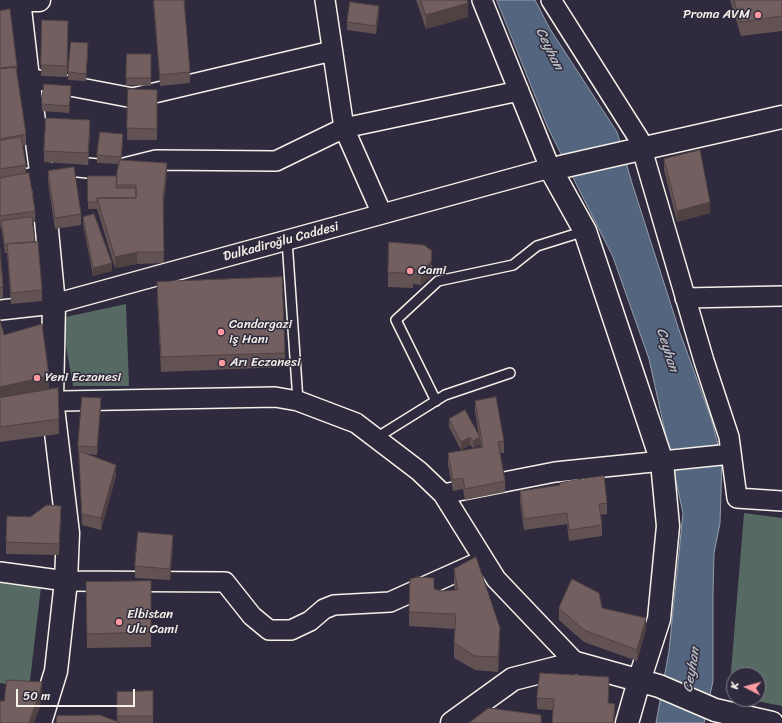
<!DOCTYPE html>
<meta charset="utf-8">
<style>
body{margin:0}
#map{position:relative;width:782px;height:723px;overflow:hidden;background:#2f2a3d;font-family:Sriracha,sans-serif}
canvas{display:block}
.north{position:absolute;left:726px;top:667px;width:40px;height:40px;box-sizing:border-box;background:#2f2a3d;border:1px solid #7e7a81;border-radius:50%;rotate:276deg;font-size:11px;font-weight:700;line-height:16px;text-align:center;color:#f4f1e8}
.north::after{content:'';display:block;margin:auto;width:14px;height:18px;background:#ff9aa2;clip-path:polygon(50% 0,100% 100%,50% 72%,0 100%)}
.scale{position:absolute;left:16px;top:689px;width:119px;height:18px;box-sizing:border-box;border:2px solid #f4f1e8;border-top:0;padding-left:5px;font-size:12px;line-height:14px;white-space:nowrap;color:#f4f1e8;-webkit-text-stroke:3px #2f2a3d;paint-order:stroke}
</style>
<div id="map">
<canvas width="782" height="723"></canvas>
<div class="north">K</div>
<div class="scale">50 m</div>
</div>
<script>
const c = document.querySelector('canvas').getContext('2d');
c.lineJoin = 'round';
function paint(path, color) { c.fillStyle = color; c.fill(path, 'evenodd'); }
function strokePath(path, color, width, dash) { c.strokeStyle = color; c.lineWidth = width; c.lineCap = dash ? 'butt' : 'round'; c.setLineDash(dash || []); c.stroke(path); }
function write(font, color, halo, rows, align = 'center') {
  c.font = font + ' Sriracha,sans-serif'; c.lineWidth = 3; c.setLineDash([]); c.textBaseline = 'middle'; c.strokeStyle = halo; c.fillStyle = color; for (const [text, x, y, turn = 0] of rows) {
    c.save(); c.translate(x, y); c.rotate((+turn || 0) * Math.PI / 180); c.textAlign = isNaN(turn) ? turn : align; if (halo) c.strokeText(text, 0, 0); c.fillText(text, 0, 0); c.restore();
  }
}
paint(new Path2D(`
 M126,304L129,386H73L61,318Z
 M744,513L782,518V706L746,699H758V675H734V697L729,696Z
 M0,579L41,587L29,689L0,683Z`), '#566963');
const water = new Path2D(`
 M497,0H535L550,29L617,132L632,183L679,330L711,418L722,460L720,523L714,553L713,592V681L704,723H656L669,651L683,513L649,359L613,257L548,128Z`);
paint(water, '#54667f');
strokePath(water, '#949ea9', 1);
const lane = new Path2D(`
 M287,240L298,401
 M436,401L396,320L438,281L513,265L537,246L585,231
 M376,438L445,395L510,373`);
const street = new Path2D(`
 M325,0L344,128L382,214
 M482,0L550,168
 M551,0L639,139L704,361L729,437L737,498L782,501
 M28,78L133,98L332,51
 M0,184L35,177L42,178L68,166L98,169H120L156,160L276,161L344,128L519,91
 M685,298L782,296
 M0,310L54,304L550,168L561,167
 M0,409L52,399L63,401L275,397L298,401L356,423L419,471L443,494L496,579L576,663
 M443,494L555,472L731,454
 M0,572L66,581L225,582L252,616L269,630H291L310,621L324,609L334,605L390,602L477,563`);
const secondary = new Path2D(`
 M19,0L28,78L42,178L54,304L52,399L68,533L66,581L56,671L40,723
 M32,0H39
 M0,2L8,0
 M561,167L782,117
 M550,168L585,231L662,462L668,526L659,619L639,681L627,723
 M452,723L513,679L576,663L659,686L715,710L772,723`);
strokePath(lane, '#f4f1e8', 12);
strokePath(street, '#f4f1e8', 22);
strokePath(secondary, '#f4f1e8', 25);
strokePath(lane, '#2f2a3d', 9);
strokePath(street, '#2f2a3d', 19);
strokePath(secondary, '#2f2a3d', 22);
paint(new Path2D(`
 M153,0H184L190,72V83L160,86Z
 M416,0H467L468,17L426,29Z
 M730,0H782V31L741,36Z
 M0,11L17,66V72L26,134V145L23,146L26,165V174L35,211V222H32L42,290V301L11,304L7,253H5L1,227H0Z
 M379,14L376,34L347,30V22Z
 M42,20L68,21L67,77L41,76Z
 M88,51L86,81L68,80V72Z
 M127,54H151V86L126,85Z
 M128,89L157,90V140H127Z
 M71,94L69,113L42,111V104Z
 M90,132L88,165L44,162V151Z
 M123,142L121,160L167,174L163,209L164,263L137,264L115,268L97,209H88V176H117L119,164L97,163V155Z
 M664,159L710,213L677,222L664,170Z
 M48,171L81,214V225L55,229L48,182Z
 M83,217L112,271L93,276L83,224Z
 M0,249L3,287V298L0,299Z
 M432,265L431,277L421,285L413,284V288L388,287V272Z
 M157,282L285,353V367L161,372L157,296Z
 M0,320L4,335L49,390L58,388L59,434L0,442Z
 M475,401L504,441V453H500L505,481V492L465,500L463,489L453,491L448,465V453L481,447L480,440V445L473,448L470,445L461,450L449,427V419L479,436L475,412Z
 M101,406L97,455L86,454L116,476L101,530L82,525L79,453H78V446Z
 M520,491L607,503V514L600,515L602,525V536L569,541L567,524L524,530L520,502Z
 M30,517H61L59,555L6,554V542Z
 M173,546L170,580L135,578V566Z
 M454,569L500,642L498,672L475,670L454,658V643L455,629L409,626V612L434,589L442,591L455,590L454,584Z
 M151,581V647L87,648L86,597Z
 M559,608H602L646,629L637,661L584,642L559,620Z
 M153,691V723H56L117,722V692Z
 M537,698L608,703L615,715L537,709Z`), '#635253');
paint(new Path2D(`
 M468,3V17L426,29V15Z
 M379,6V14L376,34V26Z
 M88,43V51L86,81V74Z
 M71,86V94L69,113V106Z
 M90,120V132L88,165V153Z
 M123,134V142L121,164V157Z
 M167,163V174L163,210V199Z
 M710,202V213L677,222V211Z
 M432,251L431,277L421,285V271Z
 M137,252V264L115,268V257Z
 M112,263V271L93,276V268Z
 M49,376V391L0,401V387Z
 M101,398V406L97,455V447Z
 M470,437V445L461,450V442Z
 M480,437V445L473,448V441Z
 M116,465V476L101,530V518Z
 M173,535V546L170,580V569Z
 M646,618V629L637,661V650Z
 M500,628V642L498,672V657Z
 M42,682V696L40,707L34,723H29Z
 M615,704V715L614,723H613Z`), '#504243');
const building = new Path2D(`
 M154,0H184L190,72L160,75Z
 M421,0H467L468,3L426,15Z
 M734,0H782V16L741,22Z
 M350,2L379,6L376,26L347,22Z
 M10,9L17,66L0,68V11Z
 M42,20L68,21L67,66L41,65Z
 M71,42L88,43L86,74L68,72Z
 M127,54H151V78H126Z
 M16,68L26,134L0,139V69Z
 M44,84L71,86L69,106L42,104Z
 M128,89L157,90V129L127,128Z
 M46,118L90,120L88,153L44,151Z
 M100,132L123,134L121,157L97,155Z
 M21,137L26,165L0,169V141Z
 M700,150L710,202L677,211L664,159Z
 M120,160L167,163L163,199L164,252H137L115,257L97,198H136V185H116L117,172Z
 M74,167L81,214L55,218L48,171Z
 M29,173L35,211L0,216V178Z
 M88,176H117L116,188H136V198H97V202H88Z
 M94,214L112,263L93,268L83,217Z
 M32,217L35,242L7,244V246H5L1,221Z
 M38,242L42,290L11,293L7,244Z
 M389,242L424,245L432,251L431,262L421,271L413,269V274L388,272Z
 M0,249L3,287L0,288Z
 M282,277L285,353L161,357L157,282Z
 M0,320L4,335L42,324L49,376L0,387Z
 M58,388L59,419L0,427V398Z
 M82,397L101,398L97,447L78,446Z
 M496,397L504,441L498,442L505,481L465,489L463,478L453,480L448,453L483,447L475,401Z
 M465,410L480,437L473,441L470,437L461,442L449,419Z
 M79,451L116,465L101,518L82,514Z
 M604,476L607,503L599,504L602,525L569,530L567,513L524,519L520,491L560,485V483Z
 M47,505L61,506L59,544L6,542L7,516L30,517Z
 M138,532L173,535L170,569L135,566Z
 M476,557L500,628L498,657L475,656L454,643L456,614L409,612L410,579L417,577L434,578V589L442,591L458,590L454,569Z
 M572,579L599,593L602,608L646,618L637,650L584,630L559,608Z
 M151,581V632L87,634L86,582Z
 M540,673L609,677L608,703L615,704L613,723H552L554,699L537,698Z
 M7,680L42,682L40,692L29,723H0V701H4Z
 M153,691V716H117V692Z
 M489,708L541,715V723H469Z
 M100,715L121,723H56L57,716Z`);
paint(building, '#735f60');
strokePath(building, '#504243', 1);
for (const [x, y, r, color] of [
 [758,15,4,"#ff9aa2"],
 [410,271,4,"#ff9aa2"],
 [221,332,4,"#ff9aa2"],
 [222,363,4,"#ff9aa2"],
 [37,378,4,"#ff9aa2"],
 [119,622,4,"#ff9aa2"]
]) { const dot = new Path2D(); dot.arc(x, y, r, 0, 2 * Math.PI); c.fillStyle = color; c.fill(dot); strokePath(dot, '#2f2a3d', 1.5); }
write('13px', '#f4f1e8', '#2f2a3d', [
 ["Proma AVM",750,15,"right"],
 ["Cami",418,271],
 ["Candargazi",229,325],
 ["iş Hanı",229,340],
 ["Arı Eczanesi",230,363],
 ["Yeni Eczanesi",45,378],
 ["Elbistan",127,615],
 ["Ulu Cami",127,630]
], 'left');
write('13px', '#f4f1e8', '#2f2a3d', [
 ["Dulkadiroğlu Caddesi",281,242,-15]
]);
write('italic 14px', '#b4b9be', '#2f2a3d', [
 ["Ceyhan",549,49,64],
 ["Ceyhan",667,350,73],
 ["Ceyhan",692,670,-80]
]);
</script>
